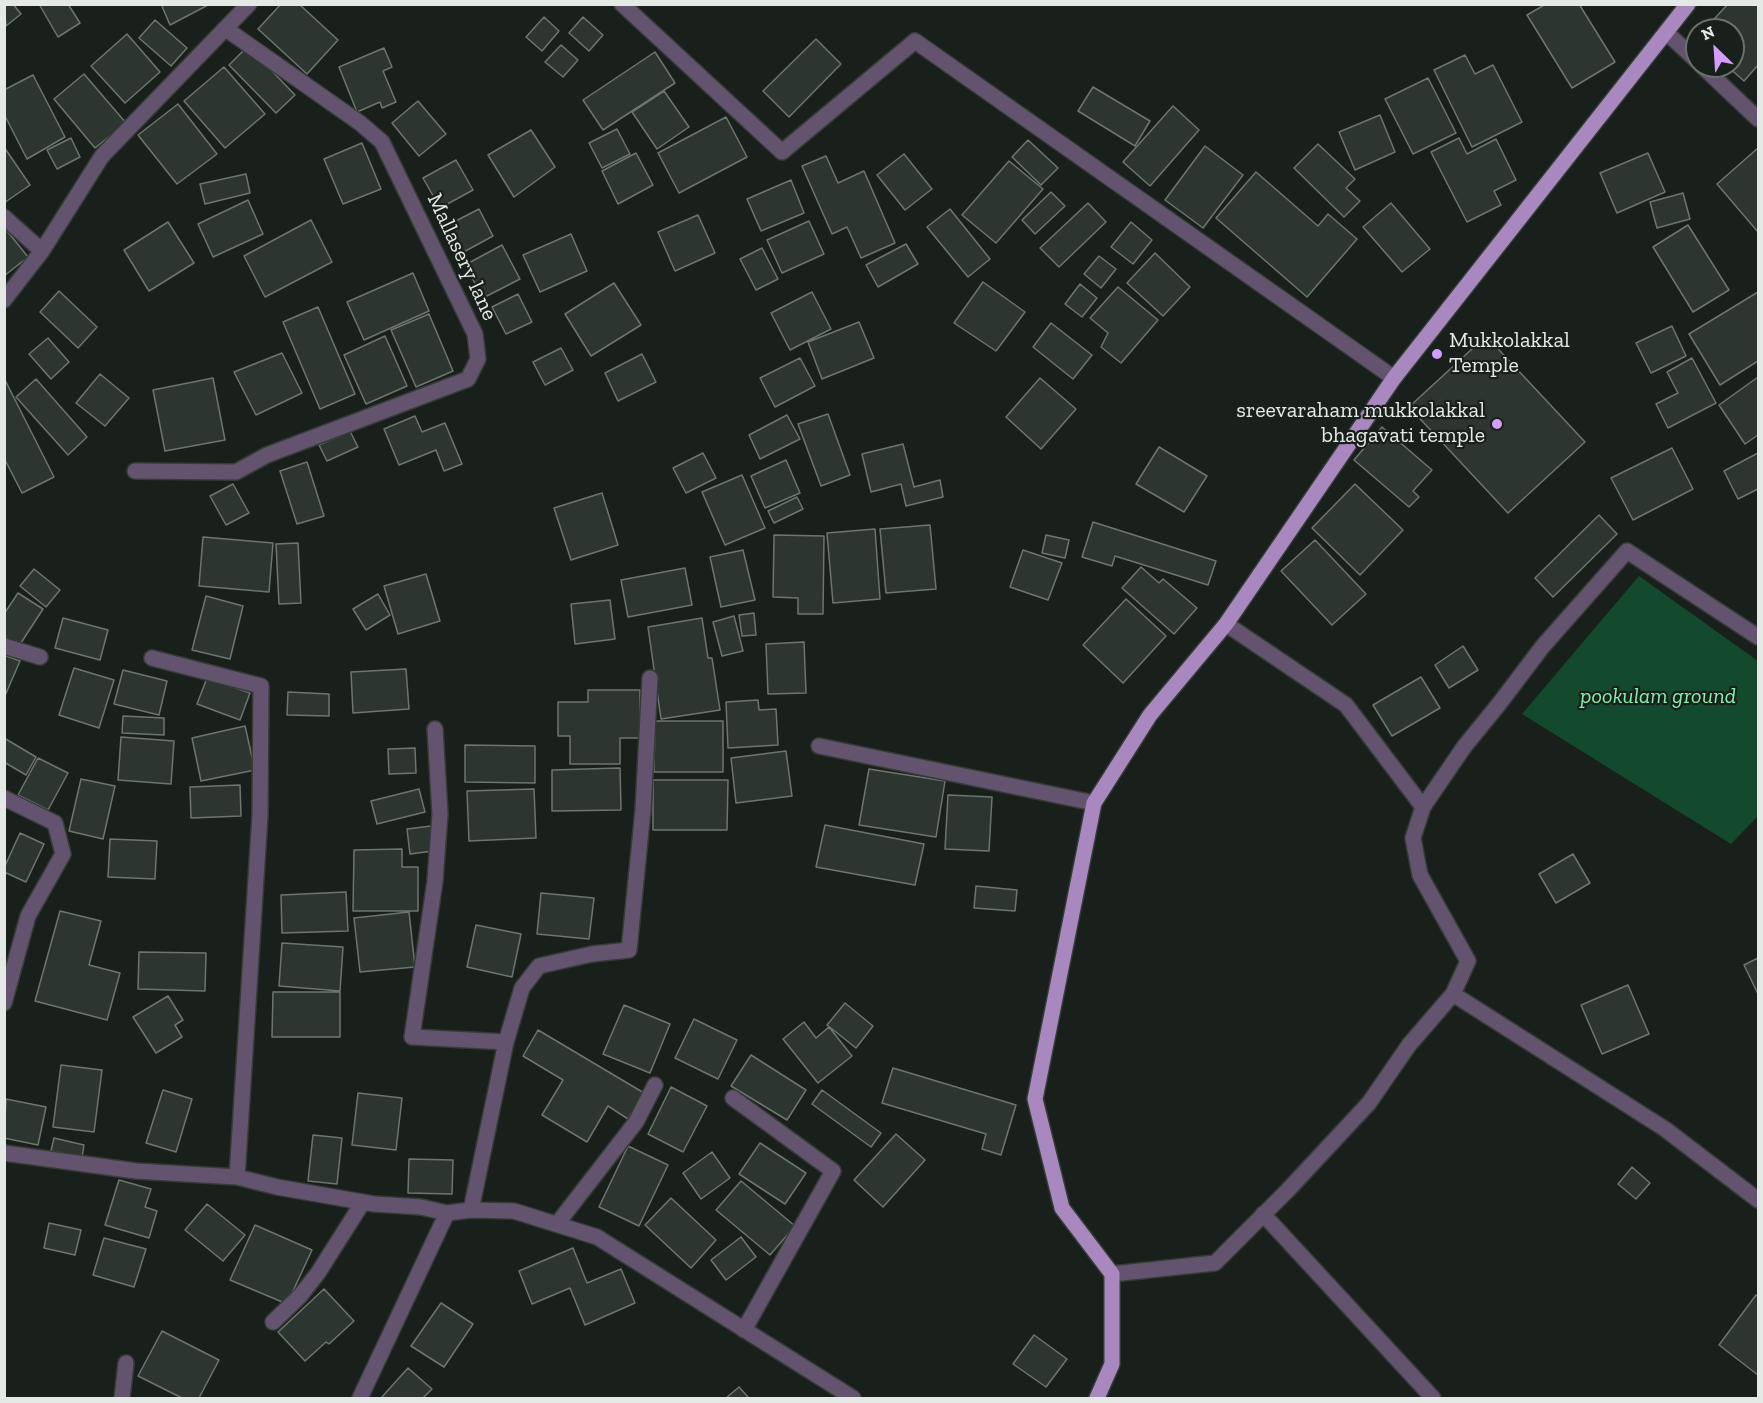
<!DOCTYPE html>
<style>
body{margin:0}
#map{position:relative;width:1763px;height:1403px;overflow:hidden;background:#19201b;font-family:"Zilla Slab",serif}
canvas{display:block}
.frame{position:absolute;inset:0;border:6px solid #e4e9e6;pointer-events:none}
.north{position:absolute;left:1685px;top:18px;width:60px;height:60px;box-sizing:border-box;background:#19201b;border:2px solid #6a706c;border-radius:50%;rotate:335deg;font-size:16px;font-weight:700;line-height:24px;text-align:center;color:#e4e9e6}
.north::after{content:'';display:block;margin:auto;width:21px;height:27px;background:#d49cfb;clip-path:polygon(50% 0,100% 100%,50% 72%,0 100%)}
</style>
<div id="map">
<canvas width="1763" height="1403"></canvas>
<div class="frame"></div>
<div class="north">N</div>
</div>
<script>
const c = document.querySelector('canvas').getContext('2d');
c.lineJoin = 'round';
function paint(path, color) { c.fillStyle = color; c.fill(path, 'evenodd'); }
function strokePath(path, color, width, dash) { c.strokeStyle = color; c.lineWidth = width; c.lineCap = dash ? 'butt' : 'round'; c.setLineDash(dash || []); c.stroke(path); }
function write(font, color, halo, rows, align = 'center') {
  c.font = font + ' "Zilla Slab",serif'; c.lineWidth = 4.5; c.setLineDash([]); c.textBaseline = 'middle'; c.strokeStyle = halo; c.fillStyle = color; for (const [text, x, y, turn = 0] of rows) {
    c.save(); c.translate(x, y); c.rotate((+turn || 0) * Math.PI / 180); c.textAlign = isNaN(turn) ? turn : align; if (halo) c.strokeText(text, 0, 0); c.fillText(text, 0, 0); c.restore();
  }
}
paint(new Path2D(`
 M1639,576L1758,661V816L1731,844L1522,714Z`), '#13492c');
const building = new Path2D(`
 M4,4H13L21,14L6,26Z
 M39,4H68L80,23L58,37Z
 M161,4H210L170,25Z
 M281,4H299L338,40L307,74L258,29Z
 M1546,4H1579L1615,62L1572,88L1527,15Z
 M1728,4H1758V65L1744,81L1727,66H1733V30H1704Z
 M544,17L559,31L542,51L526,37Z
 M583,17L603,35L589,51L569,33Z
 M155,20L187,48L171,66L139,38Z
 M127,34L160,72L125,103L91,66Z
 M816,39L841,64L789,117L763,91Z
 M561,45L578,60L563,77L545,62Z
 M248,46L295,95L276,113L229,65Z
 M384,48L392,67L383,71L396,102L382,108L380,102L357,112L339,67Z
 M655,52L675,83L603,130L583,100Z
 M1465,55L1475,74L1493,65L1522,122L1472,147L1434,70Z
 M224,67L265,114L225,148L184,101Z
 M84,74L126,123L95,148L54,99Z
 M33,75L65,137L27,159L4,114V90Z
 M1428,78L1456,133L1413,154L1385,99Z
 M1093,87L1150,121L1135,146L1078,111Z
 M664,91L689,127L657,149L632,112Z
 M418,101L446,134L419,156L392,123Z
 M178,104L217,154L177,184L138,135Z
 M1173,106L1199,130L1150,186L1123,162Z
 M1380,115L1395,152L1355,170L1339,132Z
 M726,117L747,157L679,193L658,153Z
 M617,129L630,154L602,168L589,143Z
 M531,130L555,167L514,197L488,155Z
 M71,138L80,157L57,169L47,150Z
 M1459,138L1467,154L1496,139L1516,180L1494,191L1501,205L1467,222L1431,152Z
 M1028,140L1058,168L1041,185L1012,157Z
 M362,143L381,189L343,204L324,159Z
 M1318,144L1355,179L1346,188L1360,201L1344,217L1294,168Z
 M1205,146L1243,175L1203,228L1165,200Z
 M4,147L30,185L4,203Z
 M1758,148V232L1717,184Z
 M636,153L653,185L618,204L602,171Z
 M1648,153L1665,192L1617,213L1600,173Z
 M904,154L932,189L905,210L877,175Z
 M826,156L838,183L864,171L895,243L861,258L847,227L832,234L802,166Z
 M456,160L473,190L440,208L423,178Z
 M1009,161L1043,189L996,243L962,215Z
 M1256,172L1318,226L1328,214L1357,239L1307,297L1216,218Z
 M246,174L250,193L205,204L200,184Z
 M791,180L804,213L761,231L747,199Z
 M1051,192L1065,206L1035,234L1022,220Z
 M1683,193L1690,219L1657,228L1650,202Z
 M248,200L263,234L213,257L198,224Z
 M1088,203L1106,222L1059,267L1040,248Z
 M1391,203L1430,249L1402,272L1363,227Z
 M479,209L493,236L460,254L446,226Z
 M950,209L990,259L968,277L927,227Z
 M698,215L715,253L675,271L658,232Z
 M311,220L332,262L265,297L244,256Z
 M809,221L824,254L782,273L767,240Z
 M168,222L194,263L149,291L124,250Z
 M1131,222L1152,240L1133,264L1111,247Z
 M1688,225L1729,290L1693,312L1653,247Z
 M4,227L28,257L4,276Z
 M571,234L587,271L540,292L523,255Z
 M906,244L918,264L878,287L866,265Z
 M502,245L520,279L483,298L465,265Z
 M762,248L778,279L756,290L740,259Z
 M1155,253L1190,287L1163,316L1127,283Z
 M1099,256L1116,269L1101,288L1084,274Z
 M413,273L429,311L364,340L347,302Z
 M983,282L1025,312L996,351L954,323Z
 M614,283L641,325L591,356L565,314Z
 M1080,284L1097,298L1082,317L1065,304Z
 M1118,287L1158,320L1121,363L1101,347L1108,333L1090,318Z
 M59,291L97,327L78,348L40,312Z
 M812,292L831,329L790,350L771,313Z
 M1758,292V361L1720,385L1689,334Z
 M518,294L532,322L506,334L492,307Z
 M318,307L355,394L320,409L283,322Z
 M429,314L453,371L416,387L391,330Z
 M859,322L874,358L822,379L808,342Z
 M1051,323L1092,355L1073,379L1033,347Z
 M1672,326L1686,356L1651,373L1636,343Z
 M385,336L407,386L366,404L344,355Z
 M1486,336L1585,442L1508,513L1409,407Z
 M48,338L69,362L51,379L29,354Z
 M561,348L573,370L545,385L533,362Z
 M282,353L302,393L256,415L234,372Z
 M642,354L656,382L618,401L605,373Z
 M800,358L815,386L775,407L760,378Z
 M1692,358L1716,403L1668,428L1656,404L1678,393L1667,372Z
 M100,374L129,398L105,426L76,403Z
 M1758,377V435L1745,444L1719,405Z
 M4,378L54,477L22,493L4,458Z
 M213,378L225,440L165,451L153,390Z
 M1040,378L1076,409L1041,449L1006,417Z
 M36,379L87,437L68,455L16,397Z
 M828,414L850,475L821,486L798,424Z
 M787,415L800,439L760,459L749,435Z
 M415,416L422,432L445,423L462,464L444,471L436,450L399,465L384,429Z
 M1382,427L1432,470L1413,491L1419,497L1409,507L1354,460Z
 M350,431L358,447L327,461L319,445Z
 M903,444L914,487L940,480L943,497L906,506L901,484L871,492L862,454Z
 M1159,447L1207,476L1184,512L1136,484Z
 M1672,448L1693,489L1633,520L1611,478Z
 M703,453L716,478L686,493L673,468Z
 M1758,453V489L1738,499L1724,471Z
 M786,460L800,493L765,508L751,476Z
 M307,462L324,516L297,524L280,471Z
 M742,475L765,528L725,545L702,492Z
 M233,484L249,513L226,525L210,496Z
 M1355,484L1403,530L1360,575L1312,528Z
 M602,493L618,545L571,560L554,508Z
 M797,497L803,509L774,523L768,511Z
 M1599,515L1617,534L1553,597L1535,578Z
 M1093,522L1216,561L1208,585L1115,556L1112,566L1082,557Z
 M930,525L936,589L886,593L880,529Z
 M875,529L880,599L833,603L827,533Z
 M774,535L824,536L823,614H798V598L773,597Z
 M1046,535L1069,540L1065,558L1042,553Z
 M203,537L273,543L269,592L199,586Z
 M1315,540L1366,594L1332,625L1281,571Z
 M298,543L301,603L279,604L276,544Z
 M743,550L755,600L721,607L710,557Z
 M1023,550L1062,563L1048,600L1010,587Z
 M1141,567L1159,583L1163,579L1197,608L1174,634L1122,588Z
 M685,568L692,605L628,617L621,580Z
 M34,569L60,590L46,607L20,586Z
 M426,574L440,621L398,634L384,586Z
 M18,593L43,609L19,646L4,637V614Z
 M378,594L390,615L366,630L353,609Z
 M206,596L243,606L230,659L192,650Z
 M1126,599L1166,636L1123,683L1083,645Z
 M610,600L615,639L575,644L571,604Z
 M754,613L756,635L742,636L739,615Z
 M734,616L743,651L722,656L713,622Z
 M63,618L108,630L100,660L55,648Z
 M702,618L708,658H712L720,710L661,719L648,627Z
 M804,642L806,693L768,694L766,644Z
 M1463,646L1478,670L1449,688L1435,665Z
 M4,655L20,661L4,698Z
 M74,668L114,680L99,728L59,715Z
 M406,669L409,709L353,713L351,672Z
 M123,670L167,681L159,715L114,704Z
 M1421,677L1440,708L1392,736L1373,705Z
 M207,678L250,693L240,720L197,704Z
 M588,690H640V738H620V764H570V736H558V702H588Z
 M288,692L329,694V716L287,715Z
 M758,700L759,710L776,709L778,745L728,748L726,702Z
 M123,716L164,718V735L122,733Z
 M655,721H723V772H654Z
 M245,726L255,770L201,781L192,738Z
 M121,737L174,741L171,784L118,780Z
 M4,738L36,757L26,775L4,762Z
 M465,745L535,746V783L465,782Z
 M415,748L416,773L389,774L388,749Z
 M786,751L792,796L736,803L731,758Z
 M38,758L68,773L48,810L18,795Z
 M620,768L621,810L552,811V770Z
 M869,769L945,781L936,837L859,825Z
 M81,779L115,786L103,839L69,831Z
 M653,780H728L727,830H653Z
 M240,785L241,816L191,818L190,787Z
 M419,789L425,812L377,824L371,801Z
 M534,789L536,838L469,841L467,791Z
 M948,795L992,797L989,851L945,849Z
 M825,825L924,844L915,885L816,867Z
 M431,826L433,851L410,854L407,829Z
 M20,833L44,844L26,882L4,872V868Z
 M110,839L157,841L155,879L108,877Z
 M402,849V867H418V911H353L354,850Z
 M1573,854L1590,883L1556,903L1539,874Z
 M976,886L1017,890L1015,911L974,908Z
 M346,892L348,931L282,933L281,895Z
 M541,893L594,898L589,939L537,934Z
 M60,911L101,921L89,965L120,973L107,1020L35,1001Z
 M409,912L415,967L360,972L354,918Z
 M476,925L521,934L512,977L467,967Z
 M282,943L343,947L340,991L279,986Z
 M139,952L206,953L205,991L138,989Z
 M1758,958V994L1744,965Z
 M1628,985L1649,1034L1602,1054L1581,1005Z
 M273,992H340V1037H272Z
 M168,996L183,1020L175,1025L182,1037L156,1053L133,1017Z
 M845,1003L873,1026L856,1048L827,1025Z
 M624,1005L670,1024L650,1073L603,1054Z
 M694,1019L737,1040L718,1079L675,1058Z
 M804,1022L816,1038L829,1027L852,1056L818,1083L783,1039Z
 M538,1030L644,1093L628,1119L608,1106L587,1142L542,1115L563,1080L523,1056Z
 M751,1055L806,1090L787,1120L731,1086Z
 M61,1065L102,1070L94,1132L53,1127Z
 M893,1068L1016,1105L1001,1155L982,1149L986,1134L882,1103Z
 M671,1087L707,1106L683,1152L648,1134Z
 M163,1090L192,1099L176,1152L146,1143Z
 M822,1090L881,1133L871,1147L812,1104Z
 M358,1093L402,1098L396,1150L352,1145Z
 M6,1099L46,1107L38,1145L4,1138Z
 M896,1134L925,1160L883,1207L854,1180Z
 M313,1135L342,1138L337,1184L308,1181Z
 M54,1138L84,1145L82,1157L51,1151Z
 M760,1143L806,1173L785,1204L739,1174Z
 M628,1146L668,1165L639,1226L599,1207Z
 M712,1152L730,1178L701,1199L683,1173Z
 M409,1159L453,1160L452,1194L408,1193Z
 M1632,1167L1650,1183L1636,1199L1618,1184Z
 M119,1180L151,1189L145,1207L157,1211L149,1238L105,1225Z
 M741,1181L795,1226L770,1255L716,1210Z
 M671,1198L716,1240L691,1268L645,1225Z
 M207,1204L245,1235L223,1261L185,1230Z
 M49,1223L81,1230L75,1255L44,1248Z
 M255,1225L312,1250L287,1304L230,1280Z
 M741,1237L756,1257L726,1280L711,1260Z
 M104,1238L146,1249L134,1287L93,1275Z
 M573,1248L587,1283L621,1269L635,1303L585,1325L570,1288L532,1304L519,1271Z
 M324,1289L354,1321L329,1344L326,1342L305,1361L278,1332Z
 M1756,1295L1758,1296V1375L1719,1345Z
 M441,1303L473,1324L444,1367L411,1346Z
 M162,1331L219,1360L199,1398H182L138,1376Z
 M1034,1335L1067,1359L1046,1387L1013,1364Z
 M408,1368L432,1389L423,1398H381Z
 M739,1387L749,1398H726Z`);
paint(building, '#2c352f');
strokePath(building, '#6c766f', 1.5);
const minor = new Path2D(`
 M622,4L782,152L915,41L1394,378
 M1666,32L1697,61
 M1702,66L1758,119
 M4,217L42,251
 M4,300L42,251L102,156L249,4
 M135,471L236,472L267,455L468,379L478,359L475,334L382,142L360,123L226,29
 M1226,624L1346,705L1423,807L1464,747L1499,704L1543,646L1627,551L1758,637
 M4,646L40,657
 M152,658L261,686L260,815L237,1177
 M435,729L440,814L435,881L412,1037L506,1042
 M819,746L1094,803
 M4,798L55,823L63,854L28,916L4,1003
 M1453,994L1665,1129L1758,1200
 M733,1098L833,1171L744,1330
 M4,1153L136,1171L237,1177L277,1187L374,1204L421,1207L447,1213L471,1210L514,1211L597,1237L853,1398
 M471,1210L506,1042L522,988L539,966L592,954L629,950L643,810L650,678
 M1263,1214L1433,1398
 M557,1224L636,1122L655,1085
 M1112,1274L1215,1263L1288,1190L1369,1103L1409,1045L1453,994L1468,961L1420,875L1413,838L1423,807
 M273,1322L300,1296L318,1273L363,1202
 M122,1398L126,1363
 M360,1398L447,1213`);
const major = new Path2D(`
 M1097,1398L1112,1364V1274L1062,1208L1035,1099L1094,803L1150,715L1226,624L1394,378L1688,4`);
strokePath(minor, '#353c37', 18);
strokePath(major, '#353c37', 18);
strokePath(minor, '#63536e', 15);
strokePath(major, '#a988c0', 15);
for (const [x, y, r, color] of [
 [1437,354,6,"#d49cfb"],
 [1497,424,6,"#d49cfb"]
]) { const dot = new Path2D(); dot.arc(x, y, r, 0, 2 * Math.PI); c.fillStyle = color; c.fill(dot); strokePath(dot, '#19201b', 2); }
write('22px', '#e4e9e6', '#19201b', [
 ["Mallasery lane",462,257,65]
]);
write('22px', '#e4e9e6', '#19201b', [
 ["Mukkolakkal",1449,341],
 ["Temple",1449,366],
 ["sreevaraham mukkolakkal",1485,411,"right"],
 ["bhagavati temple",1485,436,"right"]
], 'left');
write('italic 22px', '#85f0af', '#19201b', [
 ["pookulam ground",1658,697]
]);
</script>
